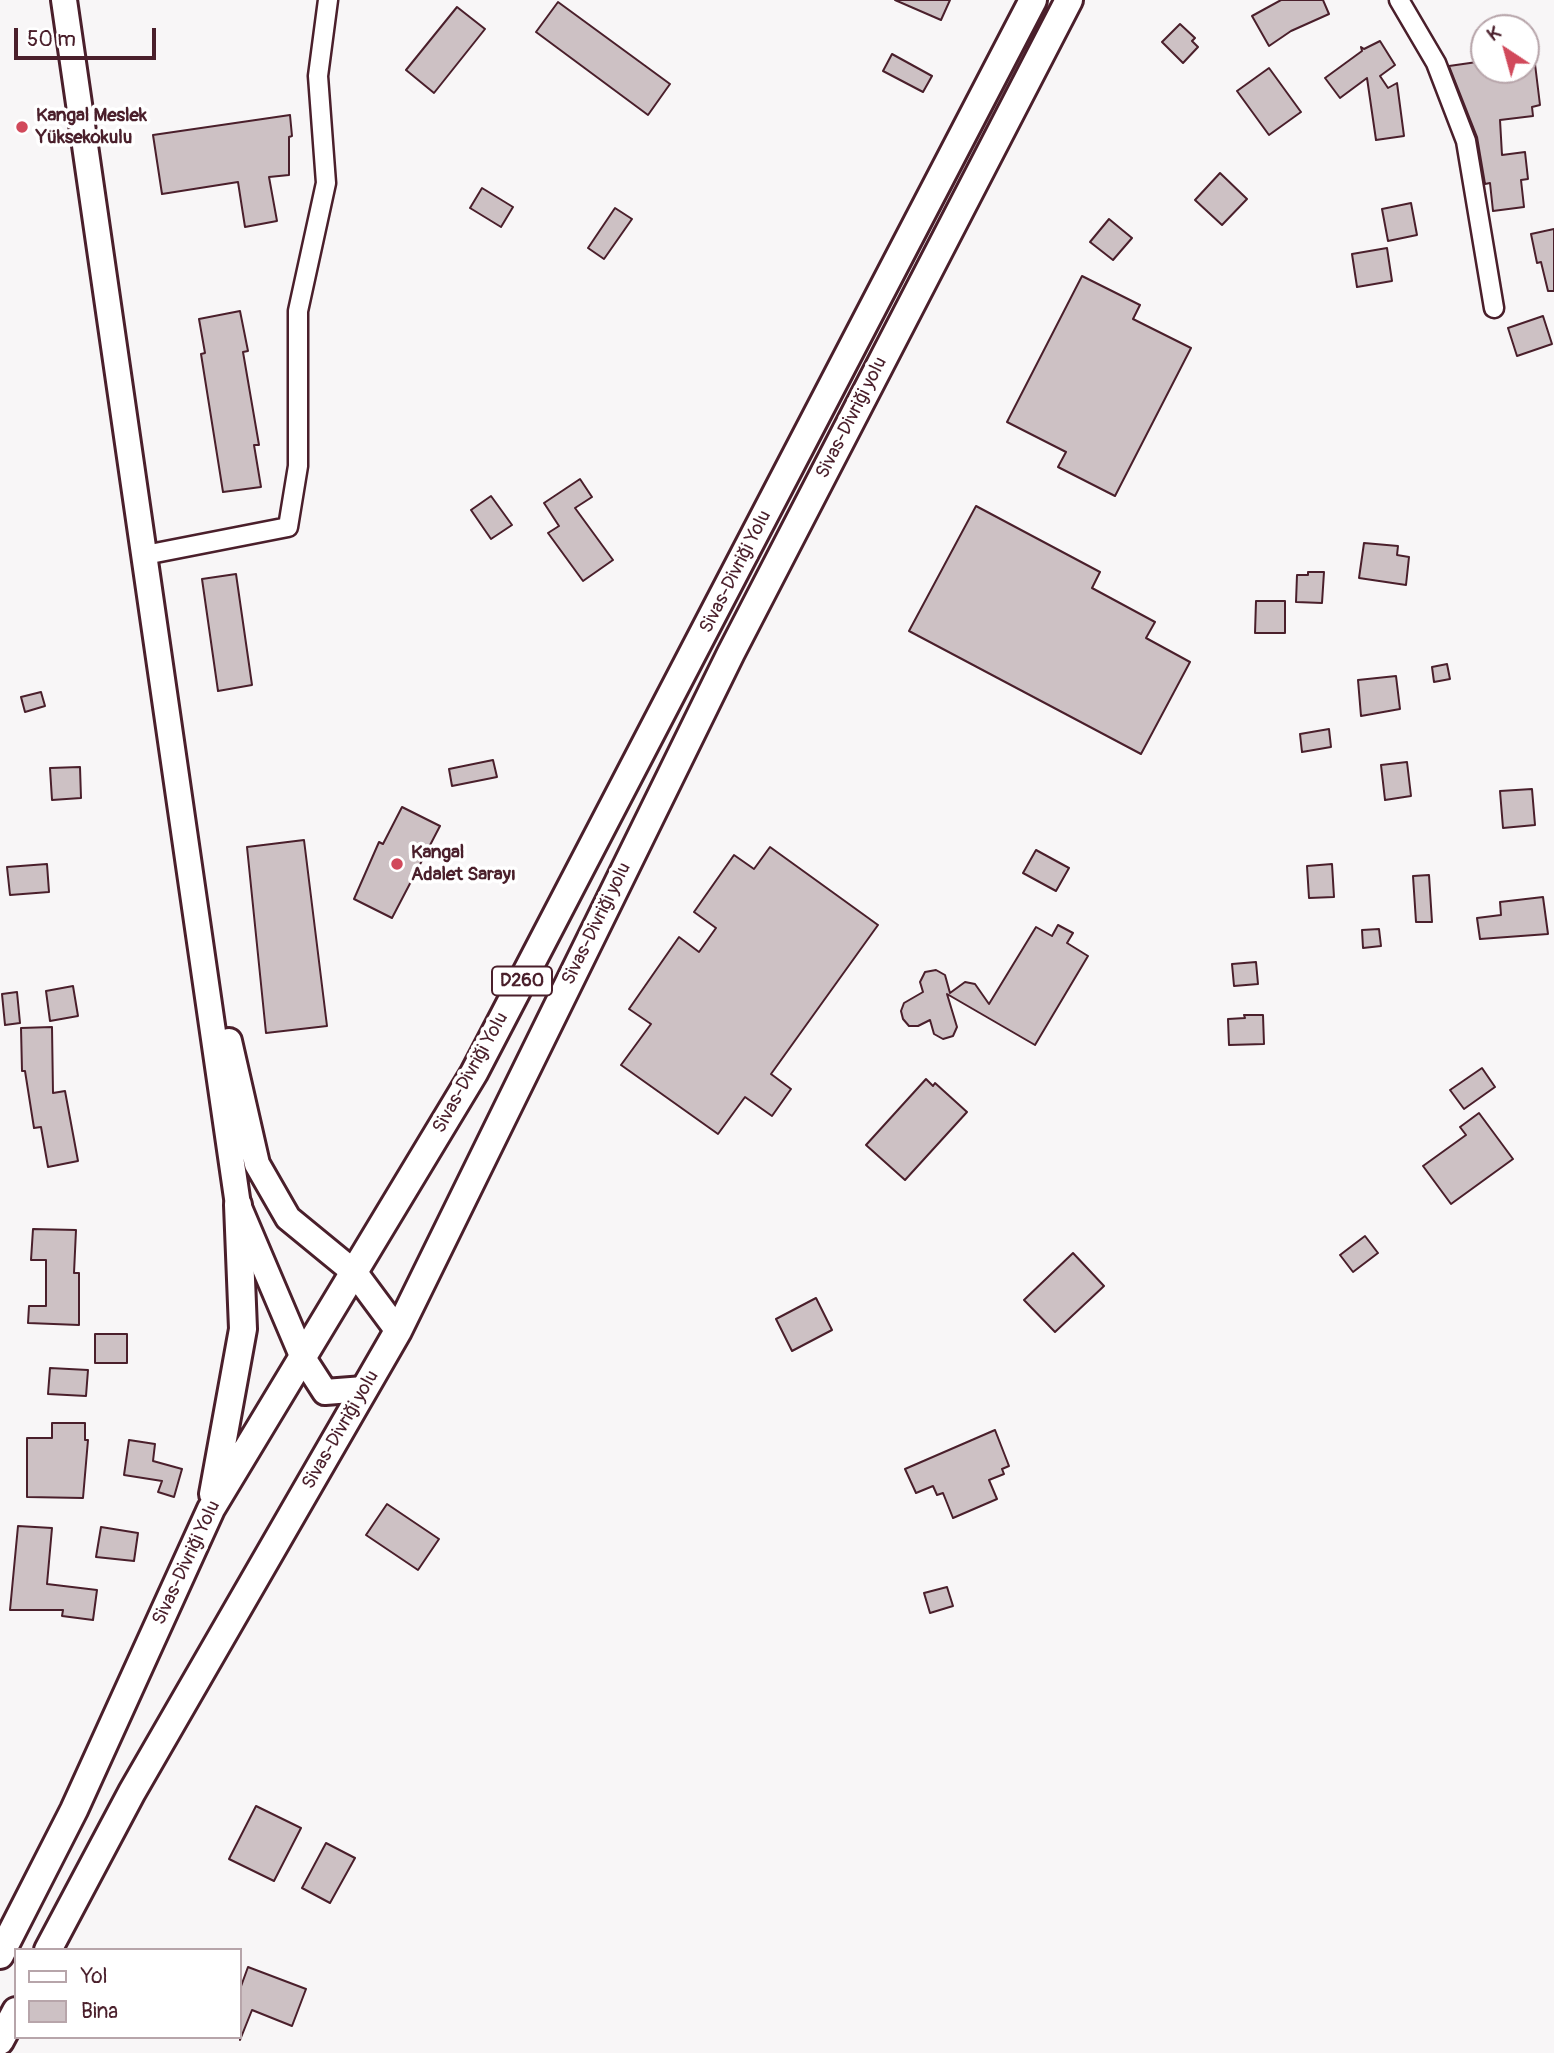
<!DOCTYPE html>
<meta charset="utf-8">
<style>
body{margin:0}
#map{position:relative;width:1554px;height:2053px;overflow:hidden;background:#f8f6f7;font-family:Pangolin,sans-serif}
canvas{display:block}
.legend{position:absolute;left:14px;top:1948px;width:228px;height:91px;box-sizing:border-box;background:#fff;border:2px solid #b7a5aa;margin:0;padding:9px 12px;list-style:none;font-size:21px;color:#4a1f2b}
.legend li{display:flex;align-items:center;gap:14px;height:35px}
.legend b{width:35px;border:2px solid #b7a5aa}
.north{position:absolute;left:1470px;top:14px;width:70px;height:70px;box-sizing:border-box;background:#fff;border:2px solid #b7a5aa;border-radius:50%;rotate:324deg;font-size:19px;font-weight:700;line-height:28px;text-align:center;color:#4a1f2b}
.north::after{content:'';display:block;margin:auto;width:24px;height:32px;background:#d1495b;clip-path:polygon(50% 0,100% 100%,50% 72%,0 100%)}
.scale{position:absolute;left:14px;top:28px;width:142px;height:32px;box-sizing:border-box;border:4px solid #4a1f2b;border-top:0;padding-left:9px;font-size:21px;line-height:24px;white-space:nowrap;color:#4a1f2b;-webkit-text-stroke:5px #fff;paint-order:stroke}
</style>
<div id="map">
<canvas width="1554" height="2053"></canvas>
<ul class="legend">
<li><b style="height:9px;background:#fff"></b>Yol</li>
<li><b style="height:19px;background:#cdc1c4"></b>Bina</li>
</ul>
<div class="north">K</div>
<div class="scale">50 m</div>
</div>
<script>
const c = document.querySelector('canvas').getContext('2d');
c.lineJoin = 'round';
function paint(path, color) { c.fillStyle = color; c.fill(path, 'evenodd'); }
function strokePath(path, color, width, dash) { c.strokeStyle = color; c.lineWidth = width; c.lineCap = dash ? 'butt' : 'round'; c.setLineDash(dash || []); c.stroke(path); }
function write(font, color, halo, rows, align = 'center') {
  c.font = font + ' Pangolin,sans-serif'; c.lineWidth = 7; c.setLineDash([]); c.textBaseline = 'middle'; c.strokeStyle = halo; c.fillStyle = color; for (const [text, x, y, turn = 0] of rows) {
    c.save(); c.translate(x, y); c.rotate((+turn || 0) * Math.PI / 180); c.textAlign = isNaN(turn) ? turn : align; if (halo) c.strokeText(text, 0, 0); c.fillText(text, 0, 0); c.restore();
  }
}
const building = new Path2D(`
 M895,0H950L941,20Z
 M1281,0H1323L1329,14L1291,31L1269,46L1252,16Z
 M558,2L670,84L648,115L536,32Z
 M457,7L485,29L434,93L406,70Z
 M1180,24L1195,38L1192,41L1198,47L1183,63L1162,42Z
 M1380,41L1395,65L1380,76L1388,88L1397,83L1404,136L1376,140L1367,78L1340,98L1325,78L1362,51L1361,47L1364,49Z
 M892,54L932,76L923,92L883,71Z
 M1484,61V70H1526V67L1535,64L1540,105L1532,107L1533,116L1500,120L1502,155L1525,152L1528,179L1521,180L1524,207L1493,211L1490,183L1485,184L1477,137L1449,66Z
 M1269,68L1301,112L1269,135L1237,91Z
 M290,115L292,136L289,137V175L269,177L277,221L245,227L238,182L162,194L153,135Z
 M1220,173L1247,199L1222,225L1195,200Z
 M482,188L513,207L501,227L470,208Z
 M1411,203L1417,235L1388,241L1382,209Z
 M615,208L632,219L604,259L588,248Z
 M1109,219L1132,238L1113,260L1090,242Z
 M1554,229V291H1548L1541,262L1537,263L1531,234Z
 M1387,248L1392,281L1357,287L1352,254Z
 M1082,276L1140,305L1133,319L1191,348L1115,496L1058,467L1066,452L1007,422Z
 M240,311L248,351L243,352L259,445H254L261,487L223,492L201,354L205,353L199,319Z
 M1543,316L1552,344L1517,356L1508,328Z
 M580,479L592,497L575,508L613,560L583,581L548,533L559,526L544,503Z
 M491,496L512,525L491,539L471,510Z
 M976,506L1100,572L1092,588L1155,622L1146,638L1190,662L1141,754L909,631Z
 M1364,543L1398,546L1397,555L1409,557L1406,585L1359,578Z
 M1308,572H1324L1322,603L1296,602L1297,575H1308Z
 M236,574L252,685L218,691L202,579Z
 M1256,601H1285V633H1255Z
 M1447,664L1450,679L1434,682L1432,667Z
 M1396,676L1400,709L1361,716L1358,680Z
 M41,692L45,706L25,712L21,697Z
 M1329,729L1331,747L1302,752L1300,734Z
 M493,760L497,777L452,786L449,769Z
 M1407,762L1411,796L1385,800L1381,765Z
 M80,767L81,798L52,800L50,768Z
 M1532,789L1535,825L1503,828L1500,791Z
 M402,807L440,826L392,918L354,899L379,842L383,844Z
 M304,840L327,1026L266,1033L247,847Z
 M770,847L878,925L771,1074L791,1089L772,1116L745,1097L718,1134L621,1065L651,1024L629,1009L679,937L699,952L716,928L694,912L734,855L754,869Z
 M1036,850L1069,868L1056,891L1023,873Z
 M47,864L49,892L10,895L7,867Z
 M1332,864L1334,897L1309,898L1307,866Z
 M1429,875L1432,922H1416L1413,876Z
 M1543,897L1548,934L1480,939L1477,918L1501,915L1500,902Z
 M1058,925L1073,933L1067,943L1088,956L1035,1045L947,994L957,1027L953,1036L943,1039L934,1034L930,1020L918,1026H909L903,1019L901,1011L904,1003L923,992L920,982L925,972L936,970L945,975L950,993L965,982L975,984L989,1004L1036,927L1052,936Z
 M1379,929L1381,946L1363,948L1362,930Z
 M1256,962L1258,984L1234,986L1232,964Z
 M73,986L78,1016L50,1021L46,991Z
 M17,992L20,1023L5,1025L2,994Z
 M1244,1015H1263L1264,1044L1229,1045L1228,1019L1245,1018Z
 M52,1027L53,1093L65,1091L78,1161L48,1167L41,1127L34,1128L25,1071H22L21,1028Z
 M1482,1068L1495,1087L1464,1109L1450,1090Z
 M926,1079L933,1086L935,1083L967,1112L905,1180L866,1145Z
 M1479,1113L1513,1159L1451,1204L1423,1166L1466,1135L1460,1127Z
 M33,1229L76,1230L74,1273H79V1325L28,1323L29,1306H46V1260H31Z
 M1365,1236L1378,1253L1353,1272L1340,1255Z
 M1073,1253L1104,1286L1055,1332L1024,1300Z
 M816,1298L832,1330L792,1351L776,1319Z
 M95,1334H127V1363H95Z
 M50,1368L88,1370L86,1396L48,1394Z
 M52,1423H85V1440H88L83,1498L27,1497V1438H52Z
 M995,1430L1009,1466L1002,1469L1004,1474L989,1480L997,1499L953,1518L943,1493L937,1495L933,1486L916,1493L905,1469Z
 M129,1440L155,1444L153,1461L182,1469L174,1497L158,1492L162,1481L124,1475Z
 M387,1504L439,1539L418,1570L366,1535Z
 M18,1526L52,1528L47,1584L97,1590L93,1620L62,1616L63,1610H10Z
 M101,1527L138,1533L134,1561L96,1557Z
 M947,1587L953,1606L930,1613L924,1593Z
 M256,1806L301,1828L274,1881L229,1859Z
 M326,1843L355,1858L330,1903L302,1888Z
 M248,1967L306,1989L292,2026L252,2010L240,2040V1989Z`);
paint(building, '#cdc1c4');
strokePath(building, '#4a1f2b', 2);
const street = new Path2D(`
 M1399,0L1436,63L1466,141L1494,308
 M145,555L288,527L298,466V311L326,183L318,76L328,0`);
const secondary = new Path2D(`
 M64,0L238,1205L303,1358L325,1392L364,1389
 M229,1041L257,1164L288,1218L355,1273L398,1331`);
const primary = new Path2D(`
 M213,1494L243,1329L238,1205
 M48,1950L132,1792L398,1331L731,653L1069,0
 M0,1955L74,1810L211,1509L474,1073L1033,0
 M0,2041L16,2011`);
strokePath(street, '#4a1f2b', 23);
strokePath(secondary, '#4a1f2b', 30);
strokePath(primary, '#4a1f2b', 32);
strokePath(street, '#fff', 18);
strokePath(secondary, '#fff', 24);
strokePath(primary, '#fff', 26);
for (const [x, y, r, color] of [
 [22,127,7,"#d1495b"],
 [397,864,7,"#d1495b"]
]) { const dot = new Path2D(); dot.arc(x, y, r, 0, 2 * Math.PI); c.fillStyle = color; c.fill(dot); strokePath(dot, '#fff', 2.5); }
for (const [x, y, w] of [
 [522,981,60]
]) { const box = new Path2D(); box.roundRect(x - w / 2, y - 14.5, w, 29, 5); c.fillStyle = '#fff'; c.fill(box); strokePath(box, '#4a1f2b', 2); }
write('bold 18px', '#4a1f2b', null, [
 ["D260",522,981]
]);
write('bold 19px', '#4a1f2b', '#fff', [
 ["Kangal Meslek",36,116],
 ["Yüksekokulu",36,138],
 ["Kangal",411,853],
 ["Adalet Sarayı",411,875]
], 'left');
write('19px', '#4a1f2b', '#fff', [
 ["Sivas-Divriği yolu",852,418,-63],
 ["Sivas-Divriği Yolu",736,572,-63],
 ["Sivas-Divriği yolu",597,924,-64],
 ["Sivas-Divriği Yolu",471,1073,-61],
 ["Sivas-Divriği yolu",341,1430,-60],
 ["Sivas-Divriği Yolu",187,1563,-65]
]);
</script>
